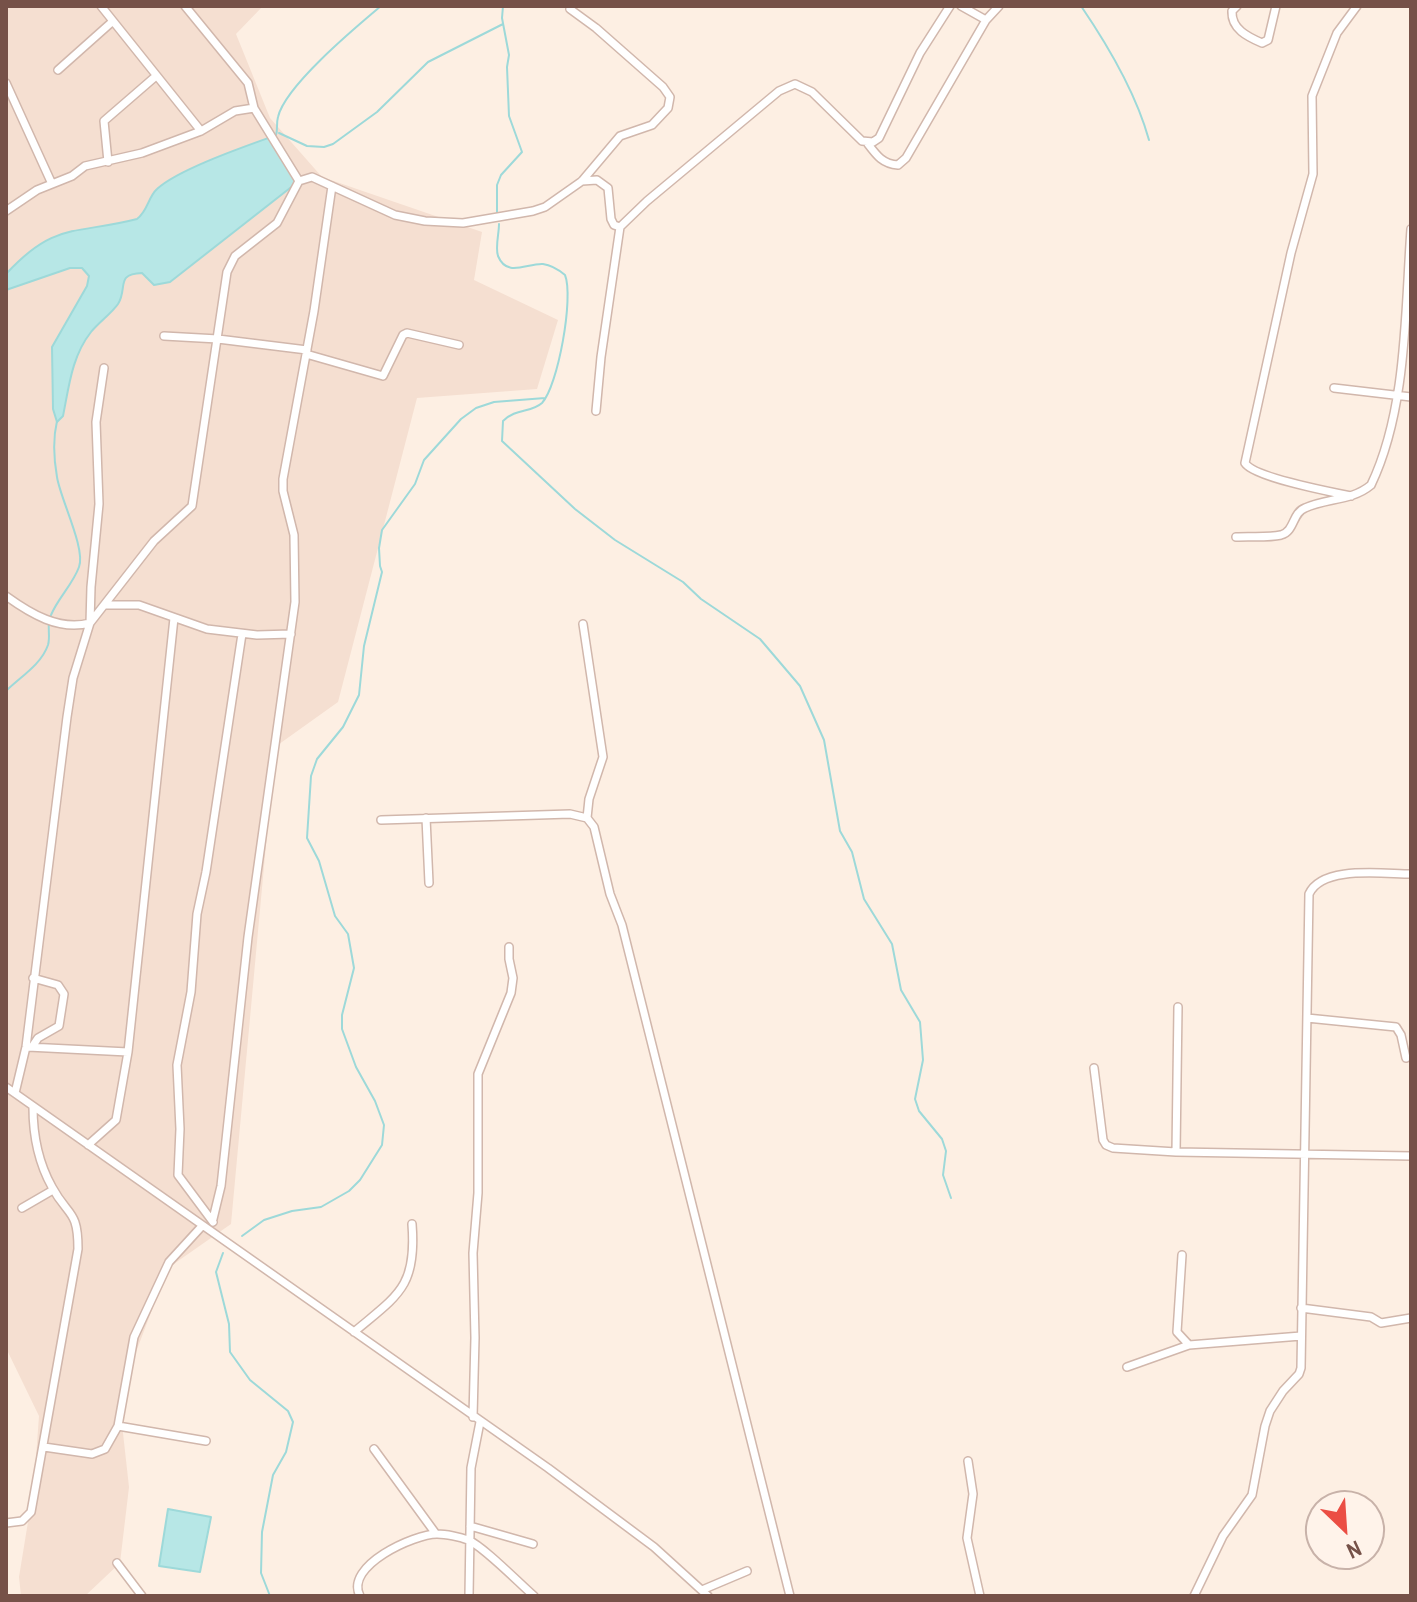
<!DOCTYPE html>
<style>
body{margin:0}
#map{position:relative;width:1417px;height:1602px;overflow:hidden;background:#fdefe3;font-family:"Archivo Narrow",sans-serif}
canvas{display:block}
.frame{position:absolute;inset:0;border:8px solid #765148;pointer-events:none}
.north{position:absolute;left:1305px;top:1490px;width:80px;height:80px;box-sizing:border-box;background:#fff3ea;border:2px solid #c8b2a9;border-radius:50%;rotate:155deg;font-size:22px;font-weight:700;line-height:32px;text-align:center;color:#765148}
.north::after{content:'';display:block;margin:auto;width:28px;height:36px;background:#eb4e44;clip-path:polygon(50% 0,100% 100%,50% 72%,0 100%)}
</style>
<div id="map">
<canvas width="1417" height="1602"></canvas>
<div class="frame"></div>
<div class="north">N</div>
</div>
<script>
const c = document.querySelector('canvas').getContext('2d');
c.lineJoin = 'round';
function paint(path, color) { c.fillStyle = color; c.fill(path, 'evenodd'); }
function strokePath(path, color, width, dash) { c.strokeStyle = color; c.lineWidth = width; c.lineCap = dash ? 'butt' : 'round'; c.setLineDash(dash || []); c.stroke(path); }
paint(new Path2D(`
 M6,6H263L236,34L270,118L322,177L482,232L474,280L558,320L537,389L417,398L338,702L275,747L231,1224L168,1268L131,1365L122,1424L129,1487L120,1563L85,1596H21L19,1577L34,1485L39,1416L6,1348Z`), '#f5dfd1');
const water = new Path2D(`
 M271,137L299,181L170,282L154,285L142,273C115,274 128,288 118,304C111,314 99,322 91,332C72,356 69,386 63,416L57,422L53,409L52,347L87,286L89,276L82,268H70L6,290V274C55,221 75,235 137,219C148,211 148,197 157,189C177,170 243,147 271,137Z
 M168,1509L211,1517L200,1572L159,1566Z`);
paint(water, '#b7e7e6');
strokePath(water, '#9dd9d9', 2);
strokePath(new Path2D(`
 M1081,6C1109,47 1136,93 1149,140
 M279,133L307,146L324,147L333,144L377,112L428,62L503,24
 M276,135C278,129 276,124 278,117C285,86 356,27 381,6
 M497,212V185L501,175L522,152L509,116L507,67L509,55L502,18L503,6
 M499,224C499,234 495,247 498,256C507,278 527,263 543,264C551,265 559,270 565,275C574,297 558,386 542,403C531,413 516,408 503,421L502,441L575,509L615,540L683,582L701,599L760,639L800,686L824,740L840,831L852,852L864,899L892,944L901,990L920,1022L923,1060L915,1099L919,1111L942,1139L946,1151L943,1175L951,1198
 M6,691C20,677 41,665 48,645C51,635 46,625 51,615C58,598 73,584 79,567C86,549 60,498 57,477C54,460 53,438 57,421
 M242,1236L264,1220L292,1211L321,1207L349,1191L360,1180L382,1145L384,1125L375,1101L356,1067L342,1029V1015L354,968L348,934L335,916L319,861L307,838L311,776L317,759L343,727L359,695L364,646L382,572L380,566L379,548L382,530L415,484L424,460L461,419L476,408L494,402L545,398
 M223,1253L216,1272L229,1324L230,1352L250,1380L288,1411L293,1422L286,1452L273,1475L262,1532L261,1573L270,1596`), '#9dd9d9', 2);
const street = new Path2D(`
 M101,6L201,131
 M185,6L248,83L254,108L299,181
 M961,6L986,20L999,6
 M1237,6L1232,11C1231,29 1248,37 1262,43L1268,40L1276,6
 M58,70L113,21
 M6,83L52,184
 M868,144C877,156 883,164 898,165L906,158L986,20
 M108,162L104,121L156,76
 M299,181L312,177L395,215L425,221L463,223L533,211L545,207L582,181L620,136L652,125L668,108L670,97L663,87L596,28L570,9
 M582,181L597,180L608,188L611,219L614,225L620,227L647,201L779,91L795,84L812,92L862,141L873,142L879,138L920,53L950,6
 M6,211L37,190L72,176L85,166L142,153L201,131L235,111L254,108
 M164,336L218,339L307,350
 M306,354L383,376L403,335L407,333L459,345
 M1334,388L1411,397
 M596,411L601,357L620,227
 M1351,496C1331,492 1253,477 1245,463L1291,253L1313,174L1312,96L1337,33L1357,6
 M1236,537C1250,536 1267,538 1281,535C1295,531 1292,513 1305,508C1327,498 1352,501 1371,485C1407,410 1405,311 1411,229
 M6,596C31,614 59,631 90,623L154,541L192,506L227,272L235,256L277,223L299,181
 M107,605H139L207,629L257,635L291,634
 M583,624L603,757L589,799L587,818
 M426,818L429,883
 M381,820L570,814L587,818L594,827L610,894L622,925L790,1596
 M1178,1007L1176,1152L1411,1156
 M1307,1018L1396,1027L1401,1035L1406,1058
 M28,1047L128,1052
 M32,1047L38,1038L59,1026L64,994L58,985L33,978
 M1094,1068L1103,1140L1106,1145L1113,1148L1176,1152
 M6,1087L548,1468L654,1547L708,1596
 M15,1093L26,1047L67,717L73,678L90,623L91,587L99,504L96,422L104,368
 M88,1145L116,1120L128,1052L174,618
 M22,1208L53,1190
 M213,1219L221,1186L248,937L295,602L294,535L283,491V479L314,311L332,186
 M213,1222L178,1175L180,1129L177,1065L191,992L197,914L206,872L242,634
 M1182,1255L1177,1332L1189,1345
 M1301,1308L1371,1317L1381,1323L1411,1318
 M354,1332C398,1295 417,1287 412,1224
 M1127,1367L1189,1345L1301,1336
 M473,1417L475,1338L473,1253L478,1193V1074L511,993L513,978L509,959V947
 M118,1426L206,1441
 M44,1447L92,1454L105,1449L118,1426L134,1337L169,1262L202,1226
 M374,1449L436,1534
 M968,1461L973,1494L967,1538L980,1596
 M6,1523L22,1521L31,1512L78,1249C78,1209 68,1217 52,1187C38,1162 33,1136 33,1107
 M470,1526L533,1544
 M117,1563L142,1596
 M702,1590L747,1571
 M360,1596C344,1566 414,1534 437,1534C446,1534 460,1537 468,1540C483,1546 519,1583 534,1596
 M469,1596L471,1468L480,1422
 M1194,1596L1223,1536L1252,1495L1265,1426L1270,1411L1283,1391L1299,1374L1301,1368L1309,894C1322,865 1383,874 1411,874`);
strokePath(street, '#d1b7ac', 10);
strokePath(street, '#fff', 7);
</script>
